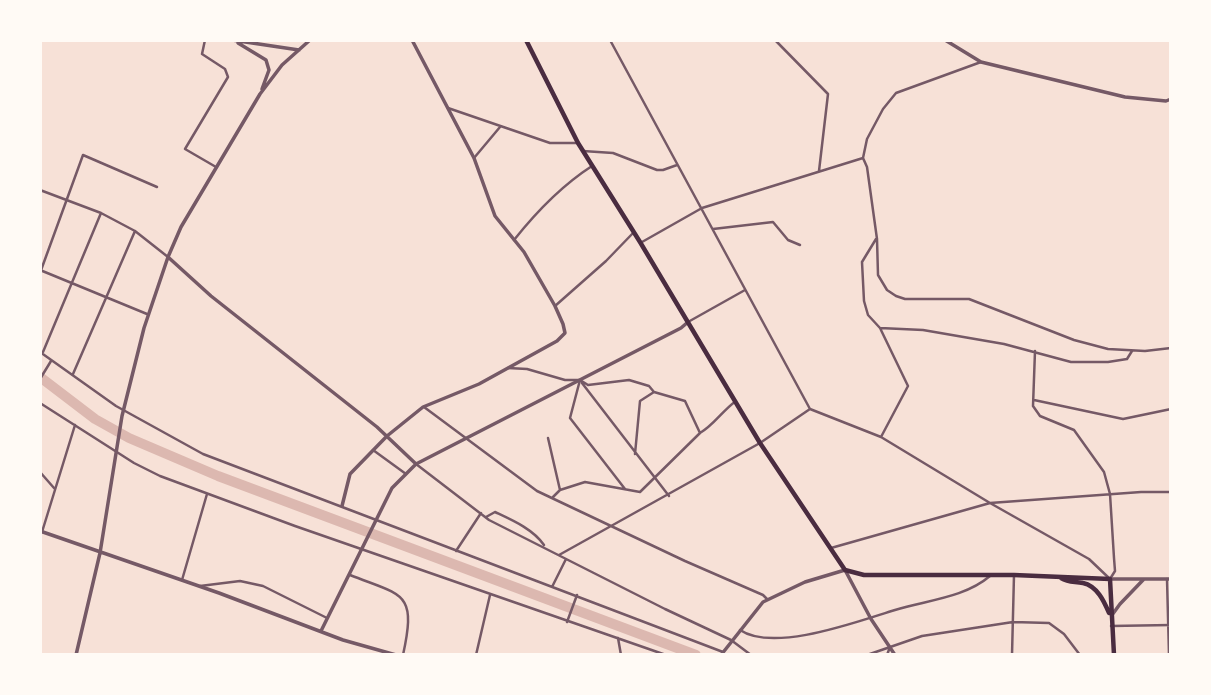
<!DOCTYPE html>
<style>
body{margin:0}
#map{position:relative;width:1211px;height:695px;overflow:hidden;background:#f7e1d7;font-family:"Public Sans",sans-serif}
canvas{display:block}
.frame{position:absolute;inset:0;border:42px solid #fffaf5;pointer-events:none}
</style>
<div id="map">
<canvas width="1211" height="695"></canvas>
<div class="frame"></div>
</div>
<script>
const c = document.querySelector('canvas').getContext('2d');
c.lineJoin = 'round';
function strokePath(path, color, width, dash) { c.strokeStyle = color; c.lineWidth = width; c.lineCap = dash ? 'butt' : 'round'; c.setLineDash(dash || []); c.stroke(path); }
strokePath(new Path2D(`
 M40,377L95,419L129,438L218,476L696,655`), '#dcb8b0', 10);
strokePath(new Path2D(`
 M205,40L202,54L225,69L228,77L185,149L216,167
 M610,40L810,409L881,437L990,503L1089,559L1110,579L1115,571L1114,558L1110,494L1104,472L1074,430L1040,416L1033,406L1035,351
 M775,40L828,94L819,171
 M981,62L896,93L883,109L867,139L863,158L867,167L877,239L878,275L887,290L896,296L905,299H969L1074,340L1108,349L1145,351L1171,348
 M448,108L550,143H578
 M583,151L613,153L657,170H663L677,165
 M474,158L500,127
 M40,190L101,213L135,231L168,257
 M713,229L773,222L788,240L800,245
 M876,239L862,262L864,301L868,315L880,328L908,386L881,437
 M514,240C537,211 561,186 592,166
 M642,242L702,208L863,158
 M40,270L147,314
 M40,273L83,155L157,187
 M555,306L606,261L634,232
 M688,322L745,290
 M880,328L923,330L1004,344L1071,362H1108L1127,359L1132,351
 M40,352L116,406L203,454L723,652
 M43,352L101,213
 M508,368L527,369L565,380H580L588,385L629,380L649,386L654,392
 M73,374L135,231
 M40,379L51,361
 M580,380L570,418L625,489
 M582,383L669,496
 M1034,400L1123,419L1171,409
 M40,403L134,463L160,476L295,526L666,655
 M424,407L537,491L685,561L763,595L767,599
 M548,438L560,490L553,497
 M373,450L406,474
 M635,454L640,401L654,392L685,401L700,433
 M416,464L489,520L665,609L731,640L751,655
 M40,472L54,488
 M560,490L585,482L640,492L700,433C714,425 722,411 736,401
 M486,517L495,512C512,520 533,529 544,545
 M42,532L75,425
 M831,548L990,503L1141,492H1171
 M456,551L481,513
 M559,555L760,443L810,409
 M350,575C403,596 417,591 403,655
 M1167,579L1169,655
 M182,580L207,494
 M200,586L240,581L263,586L327,618
 M552,587L566,559
 M567,622L577,595
 M1111,626L1171,625
 M740,630C774,653 859,621 895,610C927,600 964,598 990,576
 M618,638L621,655
 M476,655L490,595
 M867,655L922,636L1013,622L1049,623L1064,634L1080,655
 M887,655L890,647
 M1012,655L1014,575`), '#755966', 2.5);
strokePath(new Path2D(`
 M232,40L299,50
 M945,40L981,62L1125,97L1166,101L1171,99
 M238,43L266,60L269,70L262,89
 M168,257L211,296L377,427L416,464
 M342,506L350,474L387,436L423,407L479,384L557,341L565,333L563,324L555,306L524,252L495,216L474,158L412,40
 M40,531L219,593L343,640L396,655
 M1110,579H1171
 M1112,615L1120,604L1144,579
 M321,631L392,488L416,464L681,328L688,322
 M76,655L100,553L122,416L144,328L168,257L181,227L260,94L282,65L310,40
 M721,655L763,602L805,582L845,570L871,619L895,655`), '#755966', 3.5);
strokePath(new Path2D(`
 M526,40L578,143L640,242L760,443L845,570L864,575H1014L1110,579L1114,655
 M1061,578C1069,583 1075,581 1083,583C1097,586 1104,601 1109,613`), '#4a2c40', 4.5);
</script>
